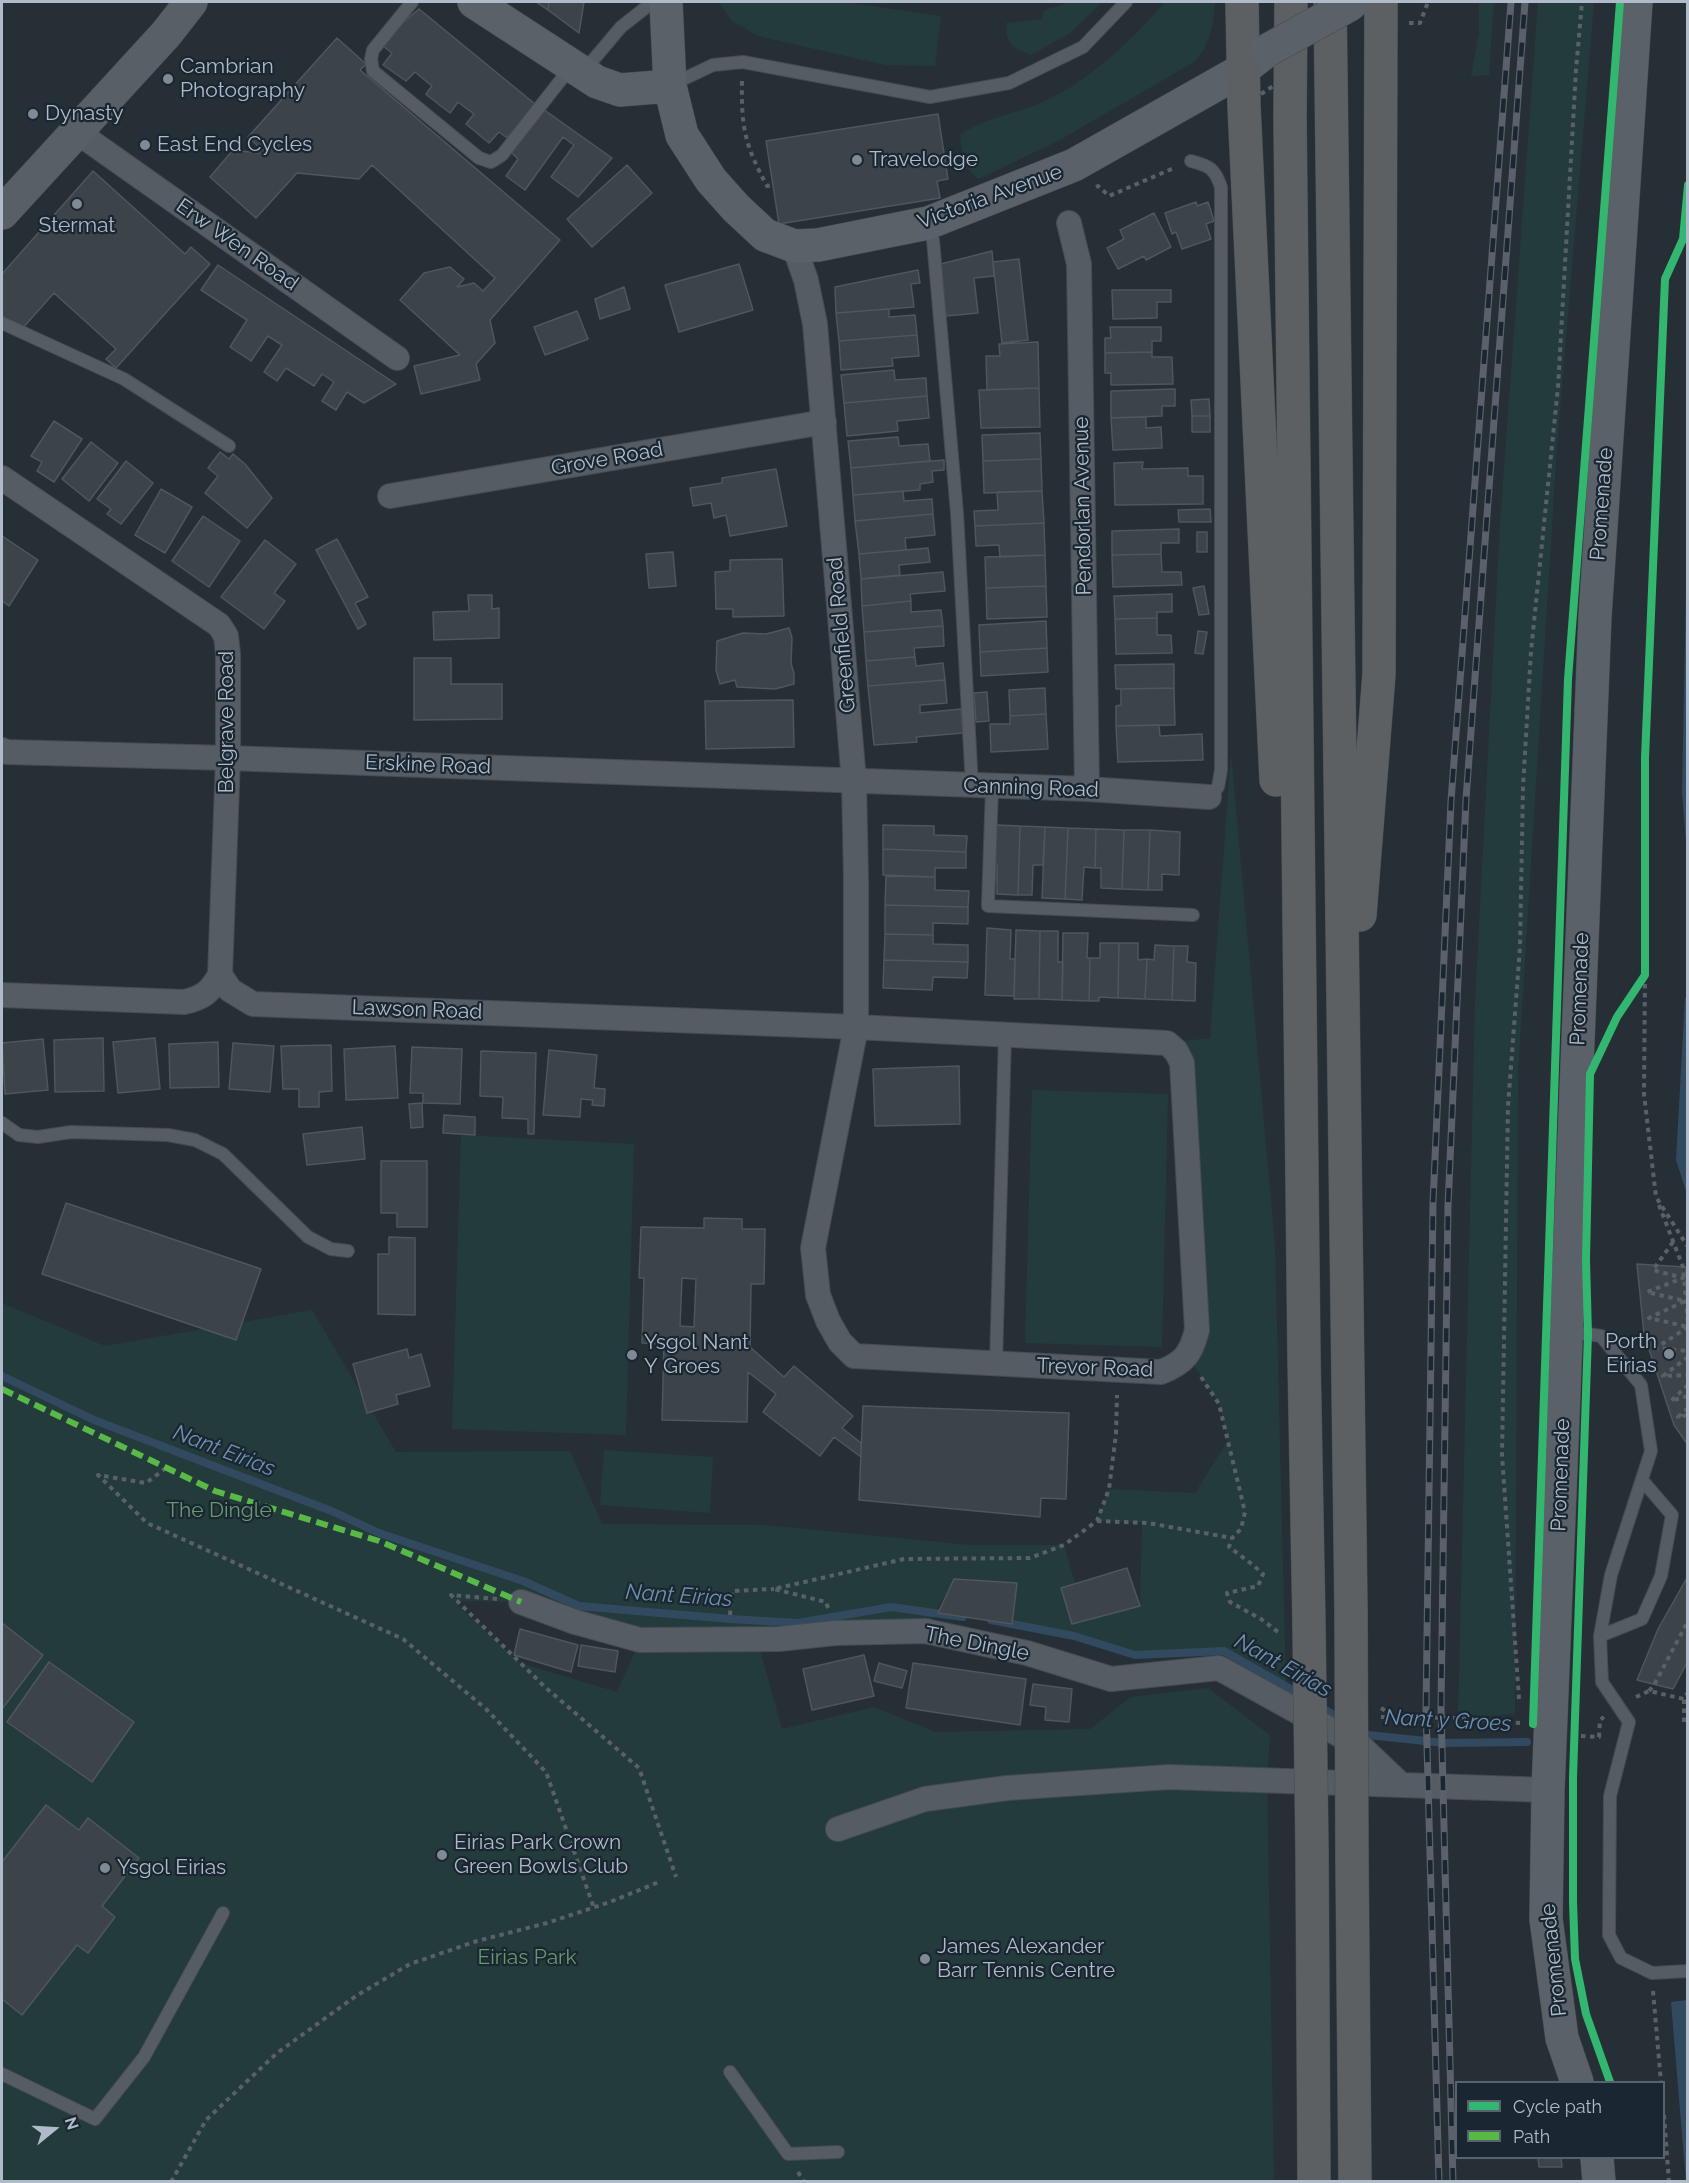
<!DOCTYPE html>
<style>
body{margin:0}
#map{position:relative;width:1689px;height:2183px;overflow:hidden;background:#272f36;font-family:Raleway,sans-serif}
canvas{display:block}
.frame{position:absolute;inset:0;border:3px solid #afbbc8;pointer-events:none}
.legend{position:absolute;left:1455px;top:2081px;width:210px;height:78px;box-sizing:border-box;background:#1a2631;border:2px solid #56626d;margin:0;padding:8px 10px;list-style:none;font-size:18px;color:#afbbc8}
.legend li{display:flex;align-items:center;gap:12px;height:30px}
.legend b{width:30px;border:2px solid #56626d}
.north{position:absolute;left:24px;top:2099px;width:60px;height:60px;-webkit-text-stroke:4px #1a2631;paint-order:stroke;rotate:72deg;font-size:16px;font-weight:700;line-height:24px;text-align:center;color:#afbbc8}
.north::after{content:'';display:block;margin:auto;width:21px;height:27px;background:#afbbc8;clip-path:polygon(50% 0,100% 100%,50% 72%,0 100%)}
</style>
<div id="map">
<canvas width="1689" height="2183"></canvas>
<div class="frame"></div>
<ul class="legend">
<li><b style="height:8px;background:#33b770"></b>Cycle path</li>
<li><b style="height:8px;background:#58b947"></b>Path</li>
</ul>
<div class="north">N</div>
</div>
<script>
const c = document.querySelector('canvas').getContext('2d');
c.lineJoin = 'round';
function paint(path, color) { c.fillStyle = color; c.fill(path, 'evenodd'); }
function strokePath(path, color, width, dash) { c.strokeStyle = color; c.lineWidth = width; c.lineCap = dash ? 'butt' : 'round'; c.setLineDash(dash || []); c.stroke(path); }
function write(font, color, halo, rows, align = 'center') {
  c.font = font + ' Raleway,sans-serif'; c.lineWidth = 4.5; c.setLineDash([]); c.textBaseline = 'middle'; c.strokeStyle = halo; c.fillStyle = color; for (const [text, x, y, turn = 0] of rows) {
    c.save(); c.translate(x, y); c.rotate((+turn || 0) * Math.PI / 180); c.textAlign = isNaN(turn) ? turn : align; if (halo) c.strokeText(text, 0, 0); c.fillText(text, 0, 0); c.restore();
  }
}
paint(new Path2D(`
 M719,2H844L941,16L935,66L885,65L758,36L732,21Z
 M1066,2H1102L1070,33L1031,55C1010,46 1007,45 1006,23L1042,19L1045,10L1065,4Z
 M1165,2H1215C1213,24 1211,45 1194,62L1060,140L987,175L978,179C964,167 962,153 960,135C985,117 1017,114 1045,101C1093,78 1131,41 1165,2Z
 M1479,2H1494L1489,75L1471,76L1479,32Z
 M1538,2H1594L1557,446L1518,1073L1515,1714L1458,1718L1475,1002L1500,524Z
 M1231,753L1275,1246L1286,1686L1224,1651L1135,1655L1074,1636L1012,1624L1017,1583L954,1579L925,1631L822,1634L798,1623L780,1632L757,1639L782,1729L874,1707L935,1732L1090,1729L1131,1697L1208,1688L1270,1735L1267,1778L1274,2181H2V1303L105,1346L312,1310L396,1452L570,1451L602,1524L765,1525L970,1545H1064L1075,1584L1061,1588L1072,1624L1140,1606L1142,1523L1097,1521L1109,1489L1195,1493L1228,1440L1219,1404L1188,1356L1182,1063L1167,1043L1210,1038ZM453,1601L521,1602L640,1640L617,1692L520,1663Z
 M1032,1090L1168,1094L1162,1347L1025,1343Z
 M461,1135L634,1144L626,1435L452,1429Z
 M604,1450L713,1457L710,1513L600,1505Z`), '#243b3c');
paint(new Path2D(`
 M1687,539V855L1682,793Z
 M1687,997V1194L1676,1160L1685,998Z
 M1687,2000L1688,2181L1686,2182L1671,2002Z`), '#324a60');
strokePath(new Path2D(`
 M2,1376L94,1420L334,1512L379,1533L523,1581L579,1606L730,1619L798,1623L891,1607L963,1617
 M991,1620L1074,1636L1135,1655L1224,1651L1303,1696
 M1317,1705L1344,1721
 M1358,1729L1368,1735L1445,1743L1527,1742`), '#324a60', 8);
const building = new Path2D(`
 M536,2H549L548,10Z
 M549,2H584L579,33L548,10Z
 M419,9L535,104L510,135L506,137L499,132L489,143L466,124L474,114L458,102L450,113L428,96L426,94L432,86L415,72L406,81L383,65L392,53L383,46L398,27Z
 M337,38L366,64L360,70L560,240L490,320L495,343L476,364L480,380L421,394L414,366L460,355L400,300L424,273L450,267L464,279L457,287L474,283L483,291L495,278L372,165L359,179L297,173L256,218L210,177L233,150L258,153L261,149L248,137Z
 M543,109L612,158L578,197L551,177L574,145L563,137L525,190L506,176L518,159L510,151Z
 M938,114L948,179L937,181L940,198L779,224L766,141Z
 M627,165L652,193L592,247L567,219Z
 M93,171L185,254L191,247L210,264L116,368L106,359L116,349L54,293L20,331L2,315V274Z
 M1196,202L1197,206L1208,202L1214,221L1206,224L1211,239L1182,249L1176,232L1172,234L1165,213Z
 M1154,213L1171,247L1146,260L1144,256L1118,269L1107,248L1124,239L1120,230Z
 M992,251L994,276L974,278L978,313L946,316L941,264Z
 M1019,259L1028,340L1002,343L993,262Z
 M739,264L753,310L679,332L665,285Z
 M218,265L396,384L364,403L347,392L336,410L322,401L334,382L322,374L314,386L286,368L277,381L264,372L282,345L268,336L251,361L230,347L247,320L201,290Z
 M918,270L920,283L911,284L914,307L836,313L835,287Z
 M624,287L630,309L600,319L595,299Z
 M1112,290H1171V302H1157V318L1113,319Z
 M889,309V317L915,315L917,335L839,341L836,313Z
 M577,311L588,339L545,355L534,327Z
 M1110,327H1161V341H1152V352L1105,353V338H1111Z
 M917,335L919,356L892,358L893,366L841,370L839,341Z
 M1038,342L1039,388L987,390L986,356H1000L999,344Z
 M1152,352V357H1172L1173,384L1111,385V373H1105V353Z
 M894,370L895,380L926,378L927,396L844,403L841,375Z
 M1039,388L1040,427L981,428L979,390Z
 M1175,389V406H1162V416L1111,418V391Z
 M927,396L929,418L897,421L898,431L847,436L844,403Z
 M1209,399L1210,416H1192L1191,400Z
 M1192,416H1210V432H1192Z
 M1146,417V428L1161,427L1162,448L1113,450L1111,418Z
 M54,421L82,439L54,482L37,471L42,462L31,456Z
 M1040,433L1041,459L983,461L982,435Z
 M898,437L899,446L928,444L930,461L851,468L848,441Z
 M91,442L118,463L89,501L62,479Z
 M220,452L229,459L233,454L245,464L272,498L247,528L205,493L218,476L208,468Z
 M1041,459L1042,491L984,493L983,461Z
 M944,460V470L932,471L933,482L920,484V490L853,495L851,468Z
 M126,461L153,483L121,524L107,514L111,509L97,499Z
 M1143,462L1142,469L1188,468V476H1203V504L1115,505L1114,463Z
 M776,469L787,526L730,536L726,515L714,518L711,503L693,506L690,488L722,483V478Z
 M161,489L192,507L165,553L135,535Z
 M903,491L904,501L932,499L933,514L855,521L853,495Z
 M1042,491L1044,523L975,526L974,511L998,510L997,492Z
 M1210,509L1211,522H1179L1178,510Z
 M933,514L935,535L905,538L906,550L859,554L855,521Z
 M203,516L240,541L209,587L172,561Z
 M1044,523L1045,555L1000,557L999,545L976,546L975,526Z
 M1179,529V543H1161V554L1112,555V531Z
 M1197,532H1207V552H1197Z
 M2,536L38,560L9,606L2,601Z
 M337,539L368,597L355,603L366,624L358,629L316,550Z
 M265,540L296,564L274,593L285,601L264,629L221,597Z
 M928,548L930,562L899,565L900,575L861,579L859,554Z
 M673,552L676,586L649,588L646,554Z
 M1161,554L1162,572H1181L1182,585L1113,587L1112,555Z
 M1045,555L1046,586L986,588L985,557Z
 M782,559L784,616L733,617V609H716L715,572L730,571V560Z
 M943,572L945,591L910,594L911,601L862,606L861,579Z
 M1046,586L1047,617L987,619L986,588Z
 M1204,586L1209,614L1199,615L1193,588Z
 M1172,594V612H1157V618L1115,619L1114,596Z
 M468,595H492V609L499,608V638L434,640L433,612L469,611Z
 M911,601V612L941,610L943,626L864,632L862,606Z
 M1157,618V635H1171L1172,653L1116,654L1115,619Z
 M1046,621L1047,648L980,652L979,625Z
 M943,626L944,646L914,648L915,657L866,661L864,632Z
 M789,628L792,638L791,663L794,674V684L775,689L737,687L735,680L720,684L716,670L717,641L743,633L766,634Z
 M1198,631L1207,632L1203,654L1195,653Z
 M1047,648L1048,672L981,676L980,652Z
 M915,657L916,666L943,663L945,680L868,686L866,661Z
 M414,658H451V684H502V719L414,720Z
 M1174,664V688L1116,689L1115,665Z
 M945,680L947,703L920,705V713L961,709L963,733L916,737L917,742L874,745L868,686Z
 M1045,688L1046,714L1010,716L1009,690Z
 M1174,688L1175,725L1116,726V706L1121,705V689Z
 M987,692L989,721L976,722L974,693Z
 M793,700L794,747L706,749L705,701Z
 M1046,714L1048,749L991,752L990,724H1010V716Z
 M1159,725L1160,736L1202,734L1203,760L1118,762L1116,726Z
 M883,825L934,826V835L967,836L966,852L883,849Z
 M996,825L1020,826L1018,895L997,894V864H995Z
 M1020,826L1045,827L1043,865H1033L1032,895H1018Z
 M1045,827L1068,828L1065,899L1042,898Z
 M1068,828L1096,829L1095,868L1084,867L1082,900L1065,899Z
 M1096,829L1124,830L1122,889L1101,888V868H1095Z
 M1124,830H1150L1148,890L1122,889Z
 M1150,830L1180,832L1179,875L1162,874V890H1148Z
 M883,849L966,852V868H935V877L883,875Z
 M886,876L935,877V890L969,891L968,907L885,905Z
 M885,905L968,907V924L933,923V935L885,934Z
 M987,928L1011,930L1010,959H1015L1014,996L985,995Z
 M1016,930L1040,931L1039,999H1014Z
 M1040,931H1058V962H1063L1062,1000L1039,999Z
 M1063,933H1088L1087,958H1090L1089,1001L1062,1000Z
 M885,934L933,935V944L968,945V962L884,960Z
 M1100,943H1119L1118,998L1099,997V1001H1089L1090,958H1100Z
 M1119,943H1138V960L1147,959L1145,999L1118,998Z
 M1155,945L1174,946L1172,1000L1145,999L1147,959L1154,960Z
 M1174,946H1188L1187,962L1196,963L1195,1001L1172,1000Z
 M884,960L968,962L967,978L933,977L932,990L883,988Z
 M103,1038L104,1091L55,1092L54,1040Z
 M155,1038L160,1089L118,1093L113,1042Z
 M43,1039L48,1090L5,1094L2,1043Z
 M218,1042L219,1087L170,1088L169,1044Z
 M233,1043L274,1046L270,1092L229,1089Z
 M331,1045L332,1091L319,1092V1107H299V1089H283L281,1046Z
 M395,1046L398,1098L346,1100L344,1049Z
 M412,1047L462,1049L460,1104L423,1103V1093H410Z
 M549,1050L597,1055L594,1088L605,1089L604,1106L592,1105L593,1100L581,1099L580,1117L543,1115Z
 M481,1051L536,1053L534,1134H528V1119L502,1118L503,1097L480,1096Z
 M959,1066L960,1124L875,1126L873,1069Z
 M422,1103L423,1127L411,1128L409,1104Z
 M444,1115L475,1117V1135L443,1133Z
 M362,1127L365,1159L307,1165L303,1134Z
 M381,1161H427V1227H397V1213H381Z
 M66,1203L261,1269L236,1340L42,1274Z
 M704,1218L742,1219V1229H765L764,1284H751L750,1347L784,1377L794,1366L853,1416L842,1428L861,1443V1457L834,1437L820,1456L763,1412L776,1394L748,1372L747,1422L662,1420L664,1344L642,1343L644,1278H639L641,1227L704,1228ZM682,1278L696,1279L694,1327L680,1326Z
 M389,1237L415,1238V1315L378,1314V1254H389Z
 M1637,1264L1686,1267L1688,1445L1674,1425L1644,1334Z
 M407,1349L409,1358L421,1354L430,1386L396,1395L398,1404L367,1413L353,1364Z
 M863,1406L1069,1413L1066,1499L1041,1498L1040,1517L859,1500Z
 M1127,1568L1140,1606L1072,1624L1061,1588Z
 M1688,1576V1661L1673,1689L1637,1680L1658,1629Z
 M954,1579L1017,1583L1012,1624L938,1613Z
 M2,1623L43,1655L2,1709Z
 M520,1629L578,1645L571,1672L514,1655Z
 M581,1645L618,1651L615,1672L578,1666Z
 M864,1655L874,1696L812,1710L803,1669Z
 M49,1662L134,1722L92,1782L7,1722Z
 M879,1663L907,1671L902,1688L874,1681Z
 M913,1663L1026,1679L1020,1725L906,1708Z
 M1033,1684L1072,1689L1069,1722L1045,1720L1046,1707L1030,1705Z
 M46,1805L79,1830L88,1818L139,1858L102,1906L115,1917L88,1953L77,1945L22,2015L2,1999V1862Z
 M1538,2158H1561L1562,2167H1539Z`);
paint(building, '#3c4349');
strokePath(building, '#4e565e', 1.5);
const lane = new Path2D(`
 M412,2L373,50L371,59L373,71L479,158L491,162L502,155L571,67
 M583,72L621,27L649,5L665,9
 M671,85L713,65L743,62L930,97L1009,83L1083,47L1126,2
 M1191,161C1210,166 1215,169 1221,187V770L1218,787L1209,797
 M933,240L957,513L972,786
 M2,323L124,379L229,446
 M992,787L988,906L1193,915
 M2,1123L19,1135L38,1137L71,1132L168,1135L195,1140L223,1154L308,1237L331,1249L348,1251
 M1568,1331L1601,1336L1641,1385L1651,1451L1611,1575L1600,1636L1602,1682L1629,1722L1610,1796L1609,1935L1621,1958L1652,1973L1688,1971
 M996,1364L1005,1034
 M1600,1636L1642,1619L1661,1576L1672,1515L1642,1480
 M730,2072L788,2154L838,2152
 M2,2074L95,2119L144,2057L223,1913`);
const street = new Path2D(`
 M77,132L397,358
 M1069,223L1079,264L1087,789
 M2,478L219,625L226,636L228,654V758L220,975C210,992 203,998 184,1002L2,995
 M390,496L824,422
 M2,750L7,752L228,758L1087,789L1209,797
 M220,975L230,990L253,1004L856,1027L1167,1043L1176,1051L1182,1063L1197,1330C1191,1354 1184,1363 1161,1372L854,1356L840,1342L828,1321L818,1295L813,1248L856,1027V879L854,781L815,324L806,280L794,246
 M521,1602L575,1622L640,1640L779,1639L835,1633L925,1631L1027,1653L1111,1679L1219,1668L1360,1746L1400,1784
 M838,1829L925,1799L1007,1788L1169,1777L1548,1790`);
const secondary = new Path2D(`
 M474,2L597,82L620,90L670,86
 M666,2L670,86L682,135L711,180L736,208L765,235L794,246L818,245L928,223L1074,165L1242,70L1264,53
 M1577,2082L1562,2038L1546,1919L1548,1790L1595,616L1636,2
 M1597,2158L1599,2182`);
const primary = new Path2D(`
 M2,213L166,34L191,2`);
const highway = new Path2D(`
 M1242,2L1244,106L1276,780
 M1291,2L1290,117L1304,1357L1309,1626
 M1330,2L1351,1611
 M1360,915L1379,674L1381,2
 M1312,1851L1314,2182
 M1352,1860L1355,2182`);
strokePath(lane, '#454b50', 14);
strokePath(street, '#454b50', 26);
strokePath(secondary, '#454b50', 34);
strokePath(primary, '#444b53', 34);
strokePath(highway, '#434b51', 34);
strokePath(new Path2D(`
 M1409,23H1420L1428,2
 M742,81C741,128 745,145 767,186L773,185
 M1096,187L1098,186L1109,196L1174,168
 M1645,975L1644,1094L1656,1197L1688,1247
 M1659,1205L1683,1267L1688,1323
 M1673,1242L1653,1270L1683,1278L1647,1292L1685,1301L1649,1318L1688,1327
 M1688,1327L1656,1348L1688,1351
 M1688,1357L1663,1376L1688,1375
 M1201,1377L1219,1404L1245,1512L1241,1529L1232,1538L1229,1547L1253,1565L1263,1574L1258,1586L1227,1593L1230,1602L1261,1619L1278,1632
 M1688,1385L1671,1401L1688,1396
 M1688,1408L1678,1417L1688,1415
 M166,1468L146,1483L98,1475L147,1523L403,1639L486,1709L546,1772L594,1908
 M1097,1521L1148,1523L1232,1538
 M497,1599L451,1595L545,1687L639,1768L676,1877
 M828,1608L826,1602L774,1589L904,1559L1030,1558L1064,1545L1097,1521L1109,1489L1116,1434L1117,1395
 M730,1615L732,1591L774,1589
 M1649,1691L1654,1685L1688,1621
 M1636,1697L1649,1691L1684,1699
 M1519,1699L1502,1455L1508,1106L1520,947L1523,787L1531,651L1558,387L1576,70L1582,2
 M1381,1708L1396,1718
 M1381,1717L1458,1718L1520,1723
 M1684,1722V1699L1688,1692
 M1581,1736L1599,1737L1600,1720L1604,1717
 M1653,1991L1661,2082
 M1664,2115L1669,2182
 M798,2172L804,2182
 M171,2182L206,2120L277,2053L356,1996L410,1964L477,1941L547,1923L610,1902L659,1882`), '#5a6166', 4, [4.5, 4.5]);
strokePath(lane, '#565c64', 12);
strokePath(street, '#565c64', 24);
strokePath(secondary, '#5a6169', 33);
strokePath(primary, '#595f66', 33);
strokePath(highway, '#5c6063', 33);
const rail = new Path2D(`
 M1439,2182L1426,1709L1433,1203L1451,801L1511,2
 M1453,2182L1441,1708L1448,1206L1466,799L1525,2`);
strokePath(rail, '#5a6168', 7);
strokePath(rail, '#1a2631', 4.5, [14]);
const secondaryBridge = new Path2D(`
 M1266,51L1351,4`);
const highwayBridge = new Path2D(`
 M1351,1611L1352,1860
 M1309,1626L1312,1851`);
strokePath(secondaryBridge, '#454b50', 34, []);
strokePath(highwayBridge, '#434b51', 34, []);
strokePath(new Path2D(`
 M1261,94L1290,75`), '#5a6166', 4, [4.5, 4.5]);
strokePath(secondaryBridge, '#5a6169', 33);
strokePath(highwayBridge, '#5c6063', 33);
strokePath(new Path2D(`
 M2,1389L215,1491L379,1541L521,1602`), '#58b947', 6, [12, 6]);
strokePath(new Path2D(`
 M1533,1724L1568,679L1620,2
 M1610,2082L1586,2014L1575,1959L1573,1902V1777L1588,1334L1586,1260L1590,1074L1617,1017L1645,975V758L1665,279L1683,239L1688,185`), '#33b770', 8);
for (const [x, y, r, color] of [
 [168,79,6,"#7f8a95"],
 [33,114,6,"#7f8a95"],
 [145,145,6,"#7f8a95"],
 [857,160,6,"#7f8a95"],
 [77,204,6,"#7f8a95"],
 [1669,1354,6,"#7f8a95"],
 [632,1355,6,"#7f8a95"],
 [442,1855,6,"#7f8a95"],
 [105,1868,6,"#7f8a95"],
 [925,1959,6,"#7f8a95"]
]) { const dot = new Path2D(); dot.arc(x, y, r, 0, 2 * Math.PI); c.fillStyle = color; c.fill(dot); strokePath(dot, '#1a2631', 2); }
write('21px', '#afbbc8', '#1a2631', [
 ["Cambrian",180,67],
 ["Photography",180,91],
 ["Dynasty",45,114],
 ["East End Cycles",157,145],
 ["Travelodge",869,160],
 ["Stermat",77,226,"center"],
 ["Porth",1657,1342,"right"],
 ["Eirias",1657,1366,"right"],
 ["Ysgol Nant",644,1343],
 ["Y Groes",644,1367],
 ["Eirias Park Crown",454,1843],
 ["Green Bowls Club",454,1867],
 ["Ysgol Eirias",117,1868],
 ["James Alexander",937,1947],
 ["Barr Tennis Centre",937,1971]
], 'left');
write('21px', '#afbbc8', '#1a2631', [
 ["Victoria Avenue",990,197,-20],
 ["Erw Wen Road",237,245,35],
 ["Grove Road",607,459,-10],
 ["Promenade",1602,504,-86],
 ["Pendorlan Avenue",1083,506,-91],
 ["Greenfield Road",842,635,-95],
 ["Belgrave Road",227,722,-90],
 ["Erskine Road",428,765,2],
 ["Canning Road",1031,788,2],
 ["Promenade",1580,989,-88],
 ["Lawson Road",417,1010,2],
 ["Trevor Road",1095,1368,2],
 ["Promenade",1561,1475,-88],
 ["The Dingle",977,1644,11],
 ["Promenade",1554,1960,-96]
]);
write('21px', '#659a6b', '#1a2631', [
 ["The Dingle",219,1511],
 ["Eirias Park",527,1958]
]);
write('italic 22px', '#6e90ad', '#1a2631', [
 ["Nant Eirias",224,1451,21],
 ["Nant Eirias",679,1596,4],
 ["Nant Eirias",1283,1666,29],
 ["Nant y Groes",1448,1721,3]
]);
</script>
